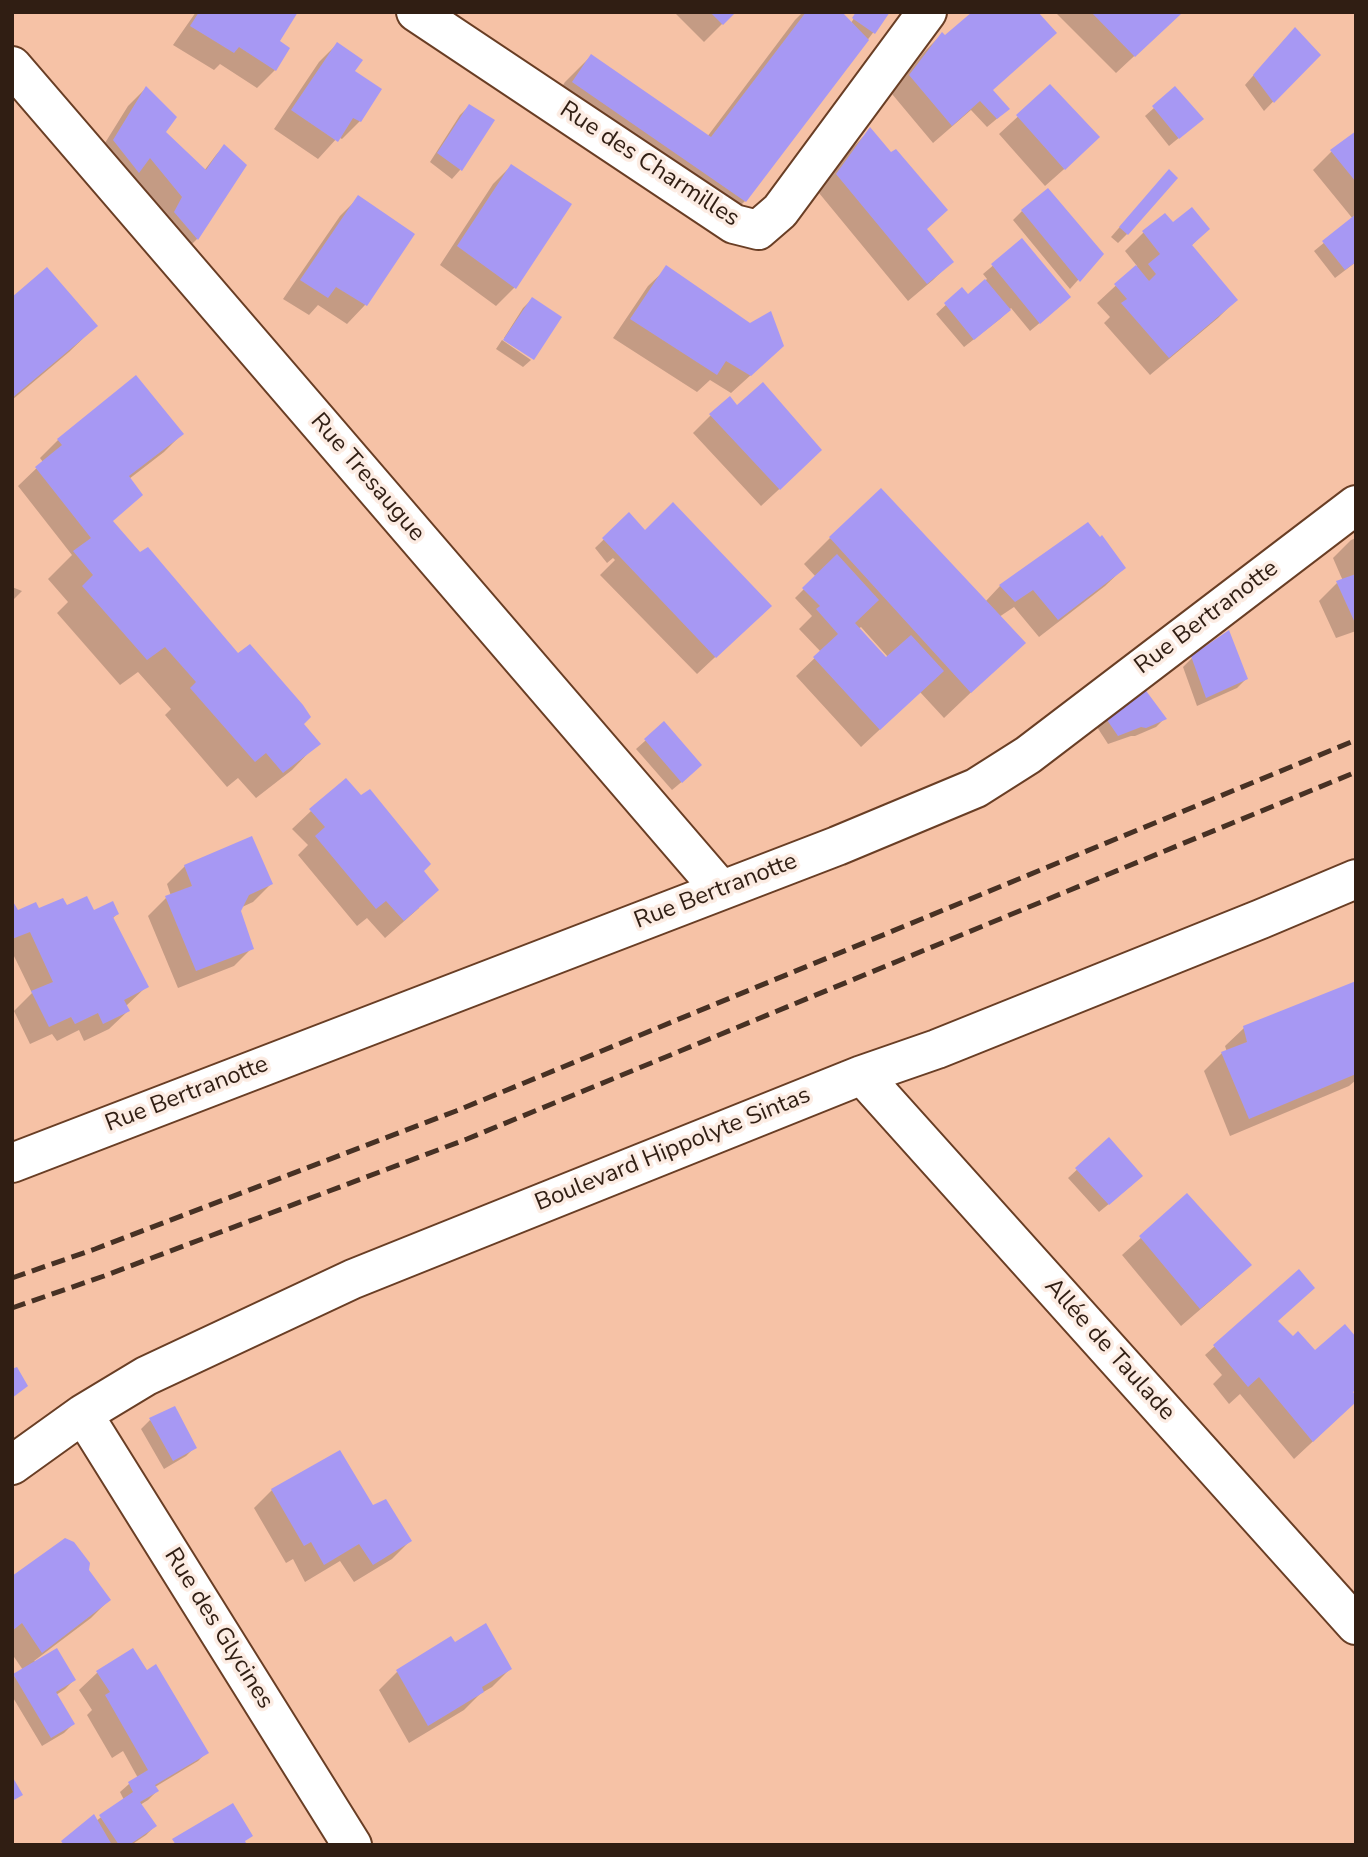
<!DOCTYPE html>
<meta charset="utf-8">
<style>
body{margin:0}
#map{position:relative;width:1368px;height:1857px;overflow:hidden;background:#f6c2a6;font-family:"Nunito Sans",sans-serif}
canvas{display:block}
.frame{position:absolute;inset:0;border:14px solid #301e13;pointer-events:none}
</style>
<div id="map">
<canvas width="1368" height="1857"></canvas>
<div class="frame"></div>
</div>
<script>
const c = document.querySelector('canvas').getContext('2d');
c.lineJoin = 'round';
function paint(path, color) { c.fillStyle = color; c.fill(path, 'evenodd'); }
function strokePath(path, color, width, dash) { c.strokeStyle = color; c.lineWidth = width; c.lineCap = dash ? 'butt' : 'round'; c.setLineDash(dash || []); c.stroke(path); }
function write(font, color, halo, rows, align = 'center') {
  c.font = font + ' "Nunito Sans",sans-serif'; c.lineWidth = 7; c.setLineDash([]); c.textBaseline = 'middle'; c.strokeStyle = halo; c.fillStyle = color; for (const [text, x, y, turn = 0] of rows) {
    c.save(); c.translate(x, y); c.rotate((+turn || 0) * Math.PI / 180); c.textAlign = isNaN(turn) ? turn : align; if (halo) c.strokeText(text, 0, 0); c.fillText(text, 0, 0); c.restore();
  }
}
paint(new Path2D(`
 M196,12H296L278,42L275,70L257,88L220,64L214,70L173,45Z
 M674,12H734L704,42Z
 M803,12H839L849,26L858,12L888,13L745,201L719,227L547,109L565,82L591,56L707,137L795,20Z
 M1055,12H1177L1160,32L1116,73Z
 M942,34L992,91L999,117L987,127L971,110L933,143L892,94L924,52Z
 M1286,38L1318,55L1264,111L1245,85Z
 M337,44L353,71L360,121L342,139L338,137L318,159L274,129L319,62Z
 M1050,87L1080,155L1045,186L999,134Z
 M146,88L163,132L204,171L216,155L224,146L245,165L197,239L179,257L95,159L128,106Z
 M469,106L460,170L452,179L430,162L460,115Z
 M1154,108L1192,127L1169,146L1145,116Z
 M870,130L926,230L951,262L933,280L908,301L819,193L852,148Z
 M1356,133V262L1335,278L1314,251L1353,219L1313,170L1331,152Z
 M511,166L515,287L496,306L440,265L493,184Z
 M1160,181L1127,234L1118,243L1111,237Z
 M358,198L413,235L365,305L347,324L318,305L309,315L283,299L340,216Z
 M1022,211L1101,254L1070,289L1013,220Z
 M1173,225L1208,229L1191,246L1236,300L1218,318L1150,375L1104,323L1110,317L1097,303L1137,266L1125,251L1144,232Z
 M1022,241L1060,306L1030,331L1011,308L1000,319L964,347L936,314L962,290L968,296L987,279L983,274Z
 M667,268L763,364L731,393L710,380L697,392L613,338L648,286Z
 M12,299L96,326L69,352L12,400Z
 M532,299L533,357L504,338L523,308Z
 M502,340L531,360L523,367L496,349Z
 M711,415L802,468L761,506L693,433Z
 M182,434L164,452L129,479L141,495L111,522L238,656L318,743L292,770L256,798L238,778L227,787L165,715L171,709L138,672L120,685L57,613L68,602L48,579L72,555L18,486L43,462L40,458L58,440Z
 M629,515L645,532L760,615L697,674L600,575L615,560L613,558L607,563L595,548Z
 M830,538L985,602L1000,586L1124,568L1105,586L1039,637L1014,607L999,617L1023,643L944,718L920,692L861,747L796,676L821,652L799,629L812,616L795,598L816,577L804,564ZM861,627L888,657L885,659L858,629Z
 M1356,538V631L1336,638L1319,601L1337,583L1343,581L1333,558L1351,540Z
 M12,587L22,591L12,601Z
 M1192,658L1246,679L1237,688L1197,706L1183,667Z
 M1106,718H1165L1156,727L1135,736H1131L1108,744L1097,727Z
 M664,724L691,774L672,790L636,749Z
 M311,811L422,871L419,908L385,938L367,918L357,926L298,855L308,845L292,829Z
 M185,866L271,884L253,902L240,908L239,911L252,948L234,966L178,988L148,916L166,898L171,896L167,884Z
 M12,904L17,912L66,908L93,913L117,914L112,919L146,987L126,1006L128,1011L109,1029L84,1041L79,1030L57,1041L52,1034L30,1044L14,1011L32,993L12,952Z
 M1356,983V1080L1349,1086L1230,1136L1204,1071L1222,1053L1227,1052L1225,1046L1244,1028Z
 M1109,1140L1132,1185L1099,1212L1068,1178Z
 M1187,1196L1249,1265L1231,1283L1181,1326L1122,1255Z
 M1277,1322L1351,1393L1338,1418L1294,1459L1240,1394L1229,1404L1213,1384L1222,1375L1205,1355L1225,1337Z
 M150,1420L195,1447L186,1456L164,1469L141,1429Z
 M272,1490L373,1507L410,1541L392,1559L354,1582L340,1561L305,1582L293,1559L286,1563L254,1508Z
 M87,1571L109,1600L91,1618L34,1661L74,1680L65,1689L56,1695L73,1724L64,1733L42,1746L12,1696V1678L23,1670L12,1654V1578Z
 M451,1639L454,1644L510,1669L492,1687L480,1694L464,1710L409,1743L379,1690L397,1672Z
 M98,1672L146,1673L207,1752L198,1761L155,1787L157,1791L148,1800L140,1805L155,1826L146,1835L131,1845H60L94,1816L96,1821L124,1800L120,1792L129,1784L138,1778L123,1751L112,1758L87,1715L92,1710L79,1690Z`), '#0003');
paint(new Path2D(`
 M199,12H298L280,41L290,48L276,71L239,47L234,53L190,26Z
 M710,12H736L723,25Z
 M806,12H842L869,40L746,202L572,82L591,54L711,137Z
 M856,12H890L875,34L852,18Z
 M972,12H1038L1057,33L993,90L1010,109L997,119L980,101L952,126L909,75L942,32L945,35Z
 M1091,12H1179L1181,14L1135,57Z
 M1295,27L1321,55L1274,103L1253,75Z
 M337,42L363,60L355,71L382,89L361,122L353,118L338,142L291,110Z
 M1050,84L1100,137L1065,170L1016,115Z
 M146,86L177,117L166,132L206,170L224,144L247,165L198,240L174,212L182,197L150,158L139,173L113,140Z
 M1175,86L1204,119L1179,139L1152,106Z
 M469,104L495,120L462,171L437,153Z
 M870,127L891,152L896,149L948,210L927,229L954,262L927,284L836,174Z
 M1356,131V182L1330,150Z
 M511,164L572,204L516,289L457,246Z
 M1169,169L1178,178L1128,235L1119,227Z
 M1048,188L1104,254L1080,282L1021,210Z
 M358,195L415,234L367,306L336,287L328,298L300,280Z
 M1192,207L1210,229L1192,245L1238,300L1169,358L1121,303L1127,299L1114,284L1136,265L1149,281L1156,274L1148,264L1160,254L1142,231L1165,213L1173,222Z
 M1356,214V262L1345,270L1322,241Z
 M1022,238L1071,297L1040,324L991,264Z
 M666,265L750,323L771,311L784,346L751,376L726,361L717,375L630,319Z
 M47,267L98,326L12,398V297Z
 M985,279L1011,310L974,340L944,303L962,287L968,294Z
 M532,297L562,317L534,360L503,340Z
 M136,375L184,434L129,476L143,495L113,521L140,552L148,547L238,653L250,644L303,705L311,717L304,724L321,744L283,773L266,753L255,762L190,688L196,682L165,647L147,660L82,586L93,575L73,551L91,538L35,467L62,445L57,439Z
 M763,382L822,450L780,490L709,414L730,396L737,405Z
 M881,488L1026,643L971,693L829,537Z
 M673,502L772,606L716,658L602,538L629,512L645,530Z
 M1088,522L1100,537L1102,535L1126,568L1058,620L1033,590L1015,602L999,585Z
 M837,554L879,600L855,623L886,657L911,635L944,671L880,730L813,657L838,634L816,609L820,606L802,588Z
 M1356,574V625L1336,581Z
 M1229,630L1248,679L1206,698L1191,656Z
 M1144,688L1167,719L1146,728L1141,727L1118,736L1105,717Z
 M664,721L702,765L682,783L644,739Z
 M346,778L361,795L370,789L431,864L424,871L439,890L404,921L386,901L376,909L315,836L325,827L309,809Z
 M252,836L273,884L249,895L241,911L254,949L196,971L165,896L192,886L184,865Z
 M87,896L94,910L113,901L119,914L113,917L149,987L124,1000L130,1011L103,1024L98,1013L75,1024L71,1017L49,1027L31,991L53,982L30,932L12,939V900L18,910L36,902L39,908L63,898L67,905Z
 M1356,981V1074L1249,1119L1221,1052L1247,1042L1243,1026Z
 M1109,1137L1143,1176L1109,1205L1075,1168Z
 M1187,1193L1252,1265L1200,1309L1139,1236Z
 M1299,1269L1315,1288L1278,1321L1293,1336L1298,1331L1315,1350L1345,1324L1356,1337V1390L1353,1392L1356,1396V1402L1313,1442L1259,1377L1248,1387L1213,1345Z
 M17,1367L28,1386L12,1398V1369Z
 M175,1406L197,1448L173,1461L149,1418Z
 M340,1450L373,1505L386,1499L412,1541L373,1565L359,1544L324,1565L311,1542L304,1546L271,1489Z
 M65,1538L74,1542L90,1563L89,1570L111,1600L42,1653L22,1623L12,1631V1576Z
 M486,1623L512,1669L482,1687L484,1692L428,1726L396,1670L451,1636L455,1642Z
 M57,1648L76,1680L56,1692L75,1724L51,1738L13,1674Z
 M133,1648L147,1670L156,1664L209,1753L155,1785L159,1791L140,1802L157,1826L129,1845H119L99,1815L133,1792L128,1782L148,1770L105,1695L110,1692L96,1671Z
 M12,1776L23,1795L12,1801Z
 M233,1803L253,1836L245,1841L247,1845H176L172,1839Z
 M94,1814L112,1845H64L61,1841Z`), '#a798f3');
const minor = new Path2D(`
 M416,12L734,224L758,230L780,211L927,12
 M12,66L721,890
 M862,1075L1356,1625
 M12,1163L837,846L976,788L1028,755L1356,505
 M83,1414L352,1845
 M12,1465L83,1414L146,1376L353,1279L862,1075L937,1049L1261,919L1356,879`);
strokePath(minor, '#693e25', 42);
strokePath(minor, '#fff', 38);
strokePath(new Path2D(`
 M12,1278L95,1249L456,1111L1356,740
 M12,1308L104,1276L467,1139L1356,772`), '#473124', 5, [14, 7]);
write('24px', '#301e13', '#fcece3', [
 ["Rue des Charmilles",649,165,33],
 ["Rue Tresaugue",367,478,49],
 ["Rue Bertranotte",1207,618,-37],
 ["Rue Bertranotte",716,892,-21],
 ["Rue Bertranotte",187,1095,-21],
 ["Boulevard Hippolyte Sintas",673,1150,-22],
 ["Allée de Taulade",1109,1350,48],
 ["Rue des Glycines",218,1629,58]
]);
</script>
